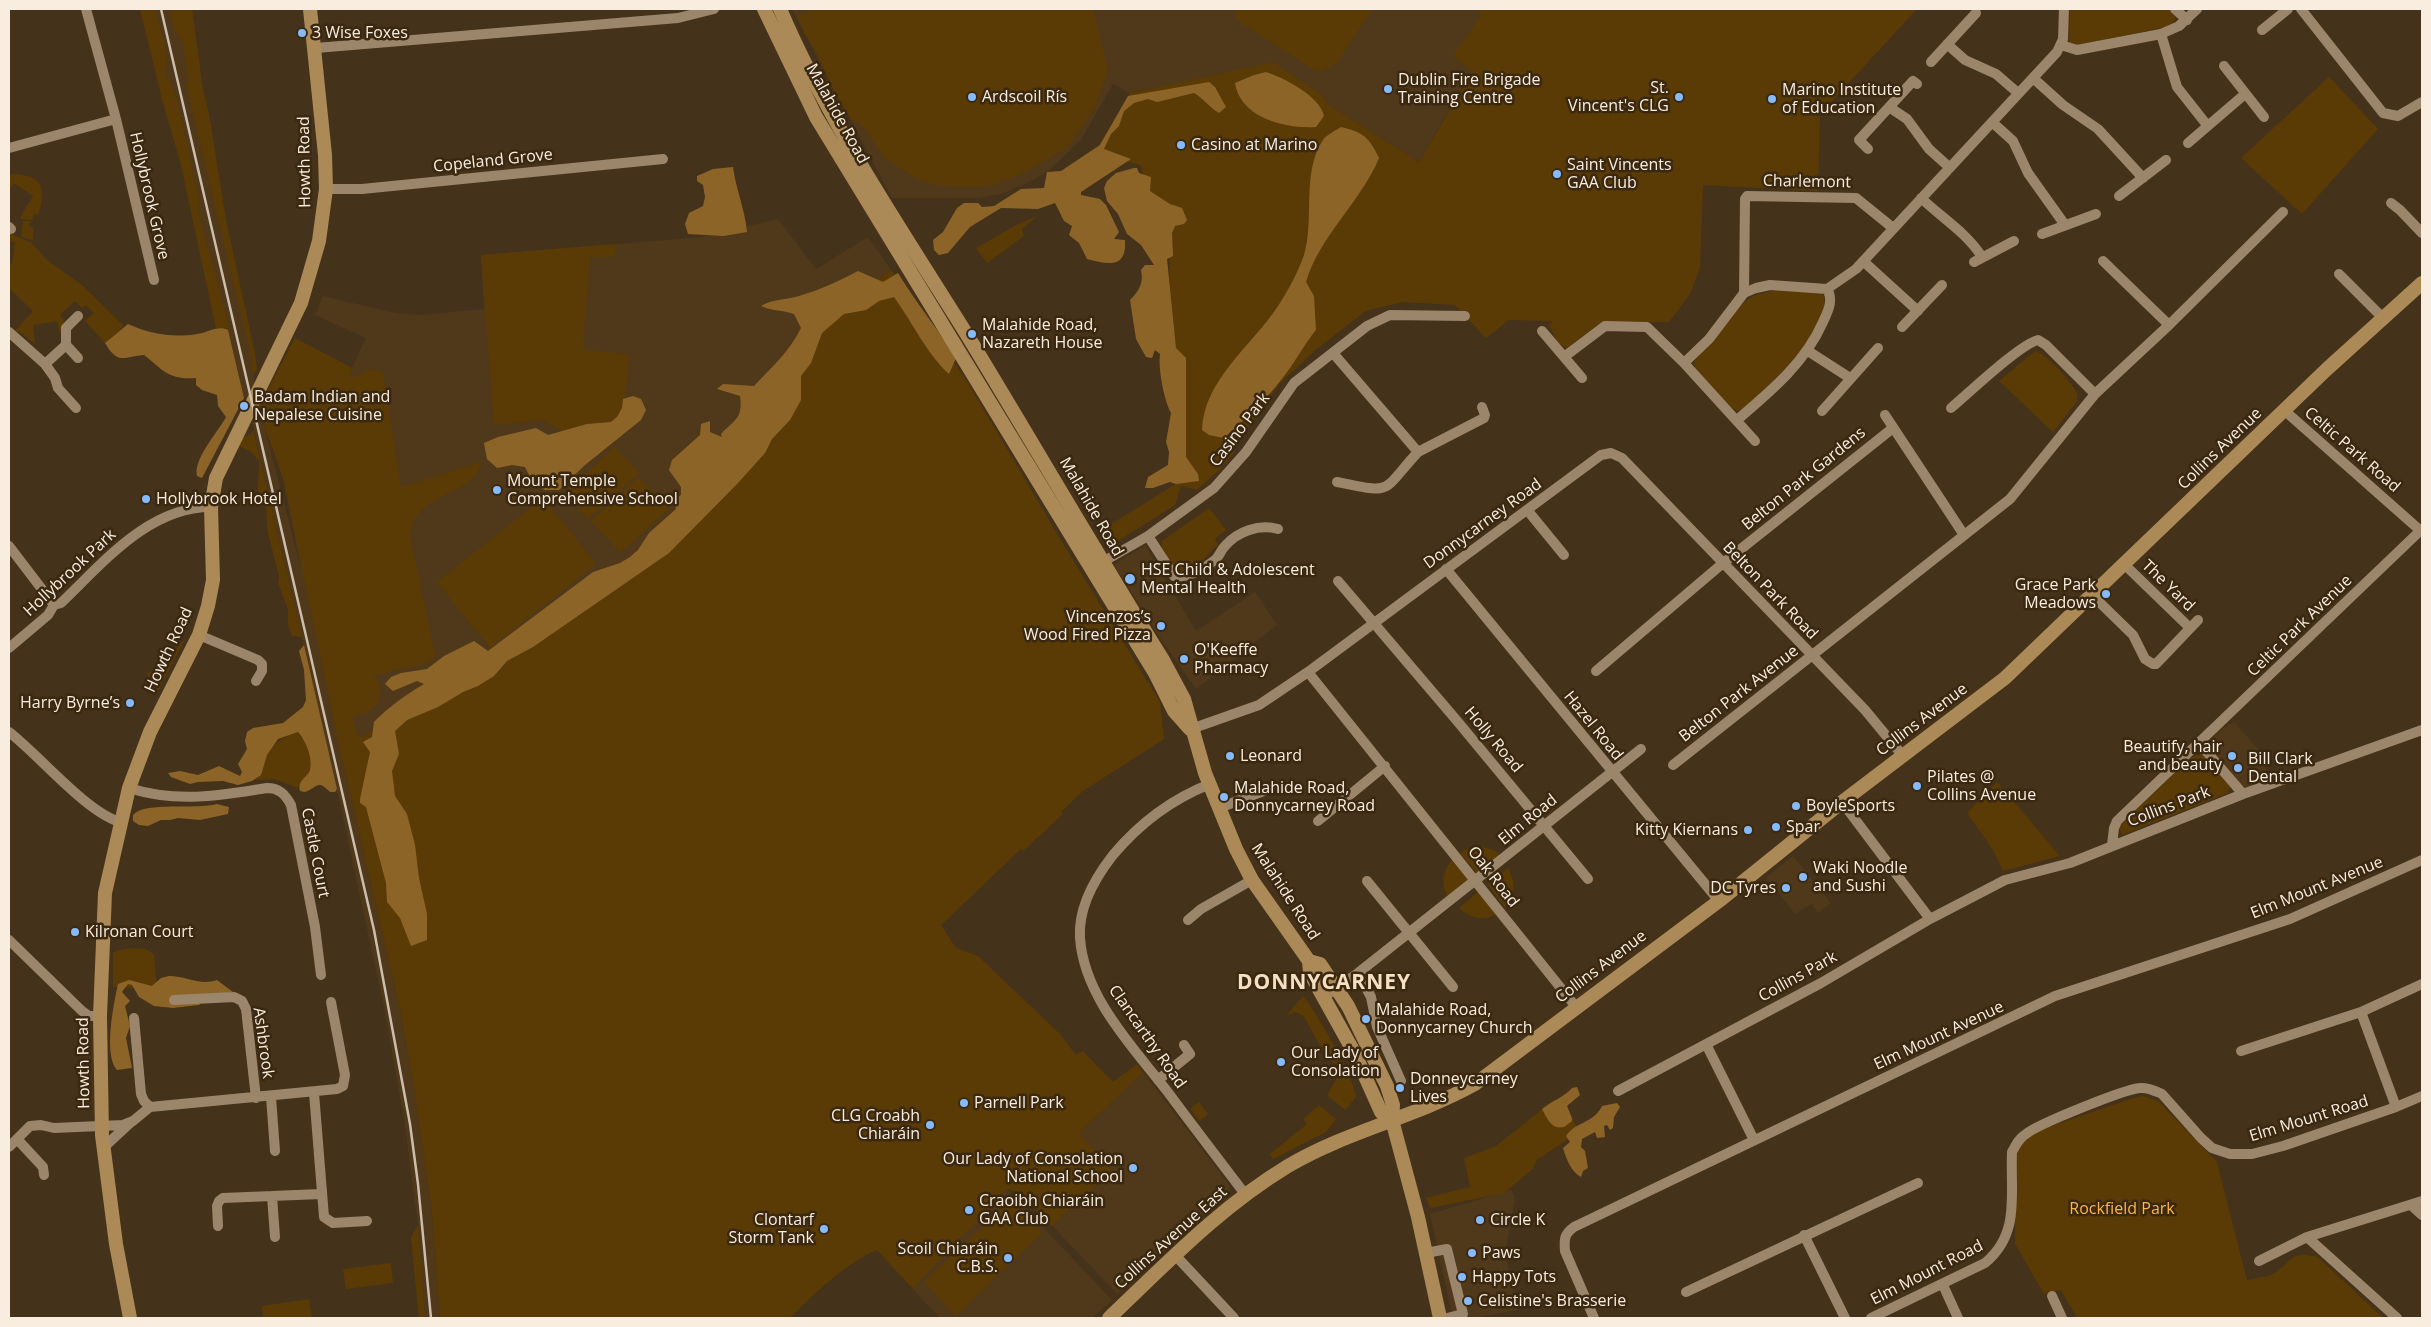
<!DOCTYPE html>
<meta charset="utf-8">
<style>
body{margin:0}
#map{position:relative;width:2431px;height:1327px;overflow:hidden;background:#45321a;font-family:"Open Sans",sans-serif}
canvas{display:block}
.frame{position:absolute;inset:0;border:10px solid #f9eddf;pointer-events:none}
</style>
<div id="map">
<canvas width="2431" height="1327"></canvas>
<div class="frame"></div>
</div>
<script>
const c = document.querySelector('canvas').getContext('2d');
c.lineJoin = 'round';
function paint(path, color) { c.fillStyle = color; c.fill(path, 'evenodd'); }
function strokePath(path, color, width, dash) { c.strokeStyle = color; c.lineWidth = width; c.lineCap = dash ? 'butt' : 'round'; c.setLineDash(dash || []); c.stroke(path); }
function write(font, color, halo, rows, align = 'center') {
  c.font = font + ' "Open Sans",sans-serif'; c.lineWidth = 5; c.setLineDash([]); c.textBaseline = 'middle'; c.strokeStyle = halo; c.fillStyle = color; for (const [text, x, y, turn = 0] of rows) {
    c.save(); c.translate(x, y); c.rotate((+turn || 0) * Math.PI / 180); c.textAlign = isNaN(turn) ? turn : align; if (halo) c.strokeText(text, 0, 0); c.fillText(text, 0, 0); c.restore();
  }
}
paint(new Path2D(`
 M140,9H192L203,90L209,114L226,220L255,354L257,372L254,374V383L259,406L295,338L352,368L366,338L315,315L323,296L395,313L421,315L484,309L481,255L702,237L778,219L816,269L868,237L891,270L875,282L793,379L628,567L428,700L340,749L401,1013L415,1094L431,1203L440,1318H419L411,1237L418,1225L404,1119L383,1002L343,817L246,396L244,398L228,330L216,328L181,165L162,99ZM266,433L274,448L284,482L301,569Z
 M792,9H1520L1470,82L1466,81L1419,162L1329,105L1322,95L1273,63L1130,93L1113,84L1081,140L1047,172L1025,184L1001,194L979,198H892Z
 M1145,545L1196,631L1255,592L1277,625L1196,689L1162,641L1114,565Z
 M2234,722L2259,750L2271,782L2247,789L2240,784L2212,748V739L2223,728Z
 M1793,856L1831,903L1818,913L1812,904L1795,914L1766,877Z
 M1143,1072L1230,1186L1229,1193L1117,1294L1021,1193L1082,1137L1079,1133Z
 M1007,1189L1112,1300L1092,1318H940L913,1289Z
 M1511,1190L1515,1197L1505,1253L1518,1310L1474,1318H1453L1430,1214Z`), '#50391a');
paint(new Path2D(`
 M140,9H155C160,28 171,55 165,74L173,88L177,99L199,200L198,211L230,330L222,327L216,328L181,165L162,99Z
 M170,9H192L203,90L209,114L226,220L255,354L257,372L252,371L251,357L186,83L189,82L183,43L174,29Z
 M814,9H1093L1108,71L1095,107L1068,147L1022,174L993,185L962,187L934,185L916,178L884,158L864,127L850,118L831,85L816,51L805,34L797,16Z
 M1235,9H1372L1336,64L1321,71L1313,69L1241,23L1237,18Z
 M1475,9H1917L1820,114L1818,191L1703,185L1700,268L1690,294L1669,322H1601L1567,348C1556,345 1554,333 1548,324L1553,323L1550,321L1509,320L1486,338L1455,305L1403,302L1366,311L1318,348L1280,383L1233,447L1234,453L1219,470L1197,490L1181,486L1175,505L1113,544L1106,542L1098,532L1176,484L1169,365L1170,205L1150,191L1140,165L1095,152L1130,93L1273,62L1322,95L1329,105L1419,162L1467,81L1470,82L1475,73L1453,56L1482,14Z
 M2070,9H2168L2175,16V20L2166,27L2078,45L2069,43Z
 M2329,77L2378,129L2302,214L2241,158Z
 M9,174C40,174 48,185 38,215L34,214L32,220L21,219L20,217L33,196L14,183L9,191Z
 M1037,216L1022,229L1024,236L987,263L976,248L1018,224Z
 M23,221H31L29,226L33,228V240L21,237Z
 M9,233L32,243L47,260L82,285L124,326L105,343L85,321L94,313L86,305L82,308L75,301L60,315L64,320L60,334L57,321L33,325L35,344L20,332L15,331L33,311L9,288V264H12L15,242L9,241Z
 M616,244L615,255L610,257H590L583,346L586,350L629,354C626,375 630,409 611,422L562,431L544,420L494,425L481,255Z
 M891,270L968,383L1062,542L1160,702L1164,739L1083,791L1061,812L1063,814L1023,851L1021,849L941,925L956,948L978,956L1060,1034L1076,1055L1083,1051L1113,1082L1137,1064L1143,1072L1079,1133L1112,1170L1051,1226L1021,1193L1007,1189L913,1289L877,1250C844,1264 815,1293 790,1318H440L431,1203L415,1094L401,1013L340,749L284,482C276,456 266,432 259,407L295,338L352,368L349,377H356L371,369L383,372L401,487L481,462C474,498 416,489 410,535L435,655L433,660L428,663L373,676C389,694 377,713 354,716L353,721L359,738L428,700L628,567L700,500L820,331L875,282Z
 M1777,290L1817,292L1823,295C1838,324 1764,391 1743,409L1738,411L1733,409L1696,370L1694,362L1743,303L1755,295Z
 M2035,351C2047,353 2073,384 2078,395L2076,403L2053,432L1999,381Z
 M253,429L302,637L292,636L288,624V609L278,583L279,576L268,533L266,508L258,491L259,461L251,452L239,446L243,438L251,434Z
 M615,447L639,473L588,519L564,493Z
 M639,477L669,509L620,553L591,521Z
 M543,498L596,564L490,648L437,582Z
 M1209,508L1226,530L1215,539L1218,545C1204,555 1206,565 1185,572L1173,566L1162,549V541Z
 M185,639L158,691L147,674L159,666Z
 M298,732C306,741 315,761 309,771C305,778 300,781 298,788L274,779L256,780C261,774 262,769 264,762C270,744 282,737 298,732Z
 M2201,754L2209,757L2231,785L2228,793L2122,835L2119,827L2191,757Z
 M1997,782L2060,856L2003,871L1993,850L1967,813Z
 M1479,846L1494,850L1501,856L1478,874L1460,853L1469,848Z
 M1453,858L1469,880L1448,898C1440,882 1443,872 1453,858Z
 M1508,868C1516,882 1516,895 1505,907L1488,885Z
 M1479,891L1497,914C1482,922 1471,918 1459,908Z
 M133,948L146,949L154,954L157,989L113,987V953L119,950Z
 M1303,996C1314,1007 1357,1083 1356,1097L1345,1110L1327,1095L1343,1068L1328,1060L1303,1015L1295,1012L1286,1016Z
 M2143,1096L2158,1101L2217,1162L2247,1280C2255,1278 2268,1277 2275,1273C2294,1260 2289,1251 2318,1257L2383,1318H2077L2061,1290L2044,1294L2015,1244L2016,1158L2020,1144L2032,1133L2130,1099Z
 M1555,1099L1570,1114L1579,1132L1537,1160L1533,1169L1504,1193L1430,1208L1426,1198L1470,1187L1464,1158L1496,1146Z
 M1199,1102L1208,1114L1200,1121L1190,1109Z
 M1319,1105L1336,1119L1326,1132L1273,1159L1270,1154L1307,1124L1303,1119Z
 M1011,1200L1042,1233L956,1316L924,1282Z
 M418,1225L425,1318H419L411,1237Z
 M391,1263L393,1283L346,1289L343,1269Z
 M309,1299L312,1318H263L262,1306Z`), '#5a3b06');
paint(new Path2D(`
 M1266,72C1284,78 1320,96 1324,116L1316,127C1286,129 1240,118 1235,83L1254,75Z
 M1209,82L1215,87L1226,107L1219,113C1209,107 1204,99 1194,93L1157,102L1148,99L1134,103L1124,111L1119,126L1111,134L1104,149L1131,159L1081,192V195L1100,199L1106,205L1119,232L1114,239L1125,240C1127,270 1107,264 1087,259L1079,243L1069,235L1072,226L1064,221L1055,203L1038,209L1001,208L970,227L948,253L939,255L934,250L933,240L943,232L957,208L964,203H978L982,207L994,206L1021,189L1044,188L1047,172L1061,171L1100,145L1128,96Z
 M1341,127C1363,132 1369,137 1379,158C1361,202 1320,235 1306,282L1314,296L1316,330C1306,342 1299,355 1290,368C1272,394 1248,417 1224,438L1209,435L1202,430C1204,379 1252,346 1278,306C1288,291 1298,272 1304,255C1315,219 1301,173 1323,140C1326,135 1335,131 1341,127Z
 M733,167C736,190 745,209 747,232L724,236L688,234L685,224L689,213L703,206L705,197L703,185L697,181V176L713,169Z
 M1134,168H1137L1139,173L1151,177L1150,191L1170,204L1182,208L1187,220L1184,224L1175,226L1172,233L1173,256L1167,259L1176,348L1186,358V457L1198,474L1199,481L1176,484L1170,482L1153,488H1145L1148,477L1168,465L1169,452L1166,442L1171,413C1164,400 1158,369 1160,354L1155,350L1152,358L1146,357L1136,339L1130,300C1139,291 1144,283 1141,270L1145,265H1154L1141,245L1127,234L1118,214L1107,201L1104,188L1107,181L1116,173Z
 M858,271L883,282L898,273C916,303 938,329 956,358L949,374C926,353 913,323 894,297L879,301L866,310L844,314L822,333L811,363L801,376V400L790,420L772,439L765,453L738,483L669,553L533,647L507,661L494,676L478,686L463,692L438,707L407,720L395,731L399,754L392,771L395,796L407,814L415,845L419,878L427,914V940L411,946L400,918L387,902L386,883L366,807L360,803V799L370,752L363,742L372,737L374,722C386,709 408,693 424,684L417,681L393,691L385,684L391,677L401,673L427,669L444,656L474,641L488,651L593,572L620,563L630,557L638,550L649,533L676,509L674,500L681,495V487L669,470L672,460L700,435L701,424L710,421V432L722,437L721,434C735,419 743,419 740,396L717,389L723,384L754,386C771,368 790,351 801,328L794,314C783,310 771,311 761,306C772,299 786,300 799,296C820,290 839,281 858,271Z
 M128,324C150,334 173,338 197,334C208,333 217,325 228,330L244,398L202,478L197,476C193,459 218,432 226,417L218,406L217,395L202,390L196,385V378C167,380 164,370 144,355C123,357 118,365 105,343Z
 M633,396L641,399L646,410L641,420L585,465L559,490H545L534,485L525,467L512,465L497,468L487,459L484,443L498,437L536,428L548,435L587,424L611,422L617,417L622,408L623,399Z
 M304,645L337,789L335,792H330C317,779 318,787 305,792L300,791C297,780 307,778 310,770C313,758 306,741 298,732L278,739L267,755L261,775L252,781L238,785L223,781L198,782L190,784L171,777L168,773L180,771L198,775L219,766L240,776L242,772L238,764L247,749L245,741L247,732L253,728L283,723L303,707L306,700L304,670L299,651Z
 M217,804L229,807L228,814L200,820L178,818L170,820H161L148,826L139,825L133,821V815C144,801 197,810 217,804Z
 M169,976C187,976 199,986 217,980L233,992L210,995L199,1005L173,1008L154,1006L139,997L132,985L128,984L122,992L130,1001L125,1006L130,1026L126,1038L132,1068L117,1070C103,1055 114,1002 118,984L129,980L152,986L161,978Z
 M1577,1087L1580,1095L1567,1106L1572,1118V1121L1564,1127C1551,1130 1547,1118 1542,1109C1552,1101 1564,1097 1572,1088Z
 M1617,1103L1620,1107L1614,1117L1613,1128L1610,1130L1607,1125L1604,1126L1605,1137L1597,1138L1595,1132L1582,1139L1581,1147L1585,1151L1588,1168L1583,1171L1581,1177C1571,1172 1566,1158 1563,1148L1570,1142L1566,1136C1576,1121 1593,1124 1602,1106Z`), '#8d6428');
strokePath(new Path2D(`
 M86,9L116,119L154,280
 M2175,9L2187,20
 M2301,9L2383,113L2398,116L2422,102
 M2262,30L2288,9
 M2161,34L2177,87L2207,125
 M1947,44L1965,60L1996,74L2018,93
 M2061,45L2077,50L2161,34L2179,26L2197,9
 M316,48L678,18L714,9
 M1931,62L1976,13
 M2224,66L2264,117
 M2033,78L2063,105L2098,129L2143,178
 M1889,107L1907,119L1929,149L1949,167
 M1992,122L2013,141L2028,173L2065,225
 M2188,143L2245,94
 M9,148L116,119
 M1868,149L1859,140L1913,81L1917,84
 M326,189H362L663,159
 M2119,196L2166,160
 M1921,198C1942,218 1967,233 1982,257
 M2391,203L2400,210L2422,233
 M9,227L11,229
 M2042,234L2096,214
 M1863,261L1918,311
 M2103,261L2169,325
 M1974,262L2014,241
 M2339,274L2383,318
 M1744,293L1745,199L1747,196L1856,198L1893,228
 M1902,327L1942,285
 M1542,331L1582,378
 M9,332L45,364L55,378L58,388L76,408
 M66,345L78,358
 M1808,351L1850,378
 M1333,353L1418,452L1484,418L1485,415L1482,407
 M1564,357L1605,326L1647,327L1684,363L1755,441
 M1684,363L1709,339L1744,293L1756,288L1770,285L1827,289L1856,269L2057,52L2063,39L2064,9
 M45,364L66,345V328L78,316
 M1951,408C1969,393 2019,345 2038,340L2046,345L2095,394
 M1822,411L1878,348
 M2285,411L2422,532
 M1885,415L1964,535
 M1737,420C1771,391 1805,363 1823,322C1828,311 1834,300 1827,289
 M1337,482C1395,494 1381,492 1418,452
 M1528,511L1564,555
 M1148,536L1174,576C1189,579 1205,568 1216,559C1220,555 1221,550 1225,546C1238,531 1259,524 1278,529
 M9,546L54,605
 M1099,564L1148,536L1214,488L1246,452L1294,383L1367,326L1390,315L1465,316
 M2125,565L2190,628
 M1446,569L1719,901
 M1338,581L1458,722L1588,879
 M2092,595L2133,635L2145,659L2153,664H2156L2198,620
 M199,635L258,660L262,664V671L256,681
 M9,648L48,615L54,605L61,603C103,563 148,507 211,507
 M1596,671L1722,564L1893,428
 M1308,672L1576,1007
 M1191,729L1259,705L1308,672L1601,455L1611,453L1622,458L1865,710L1903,756
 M9,732C39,755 86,812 120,822
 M2200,744L2243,794
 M1673,765L2010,499L2095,394L2169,325L2283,212
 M1210,784C1172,799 1139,824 1113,855C1095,878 1078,908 1080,938C1084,997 1133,1047 1167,1091C1193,1126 1219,1160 1245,1194
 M129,788C176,803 219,796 267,788C279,788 285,794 291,805L315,927L321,975
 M1842,802L1930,919
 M1219,808L1274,787
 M1318,821L1385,766
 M2112,845L2114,828L2117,821L2422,529
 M1367,881L1453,987
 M1188,920L1201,909L1252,880
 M9,940L82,1011L89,1016H100
 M1358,973L1371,997L1377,1027L1401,1081
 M1324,997L1358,973L1641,749
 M174,1000L234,997L242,1001L246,1009L256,1098
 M2361,1012L2396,1107
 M134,1018L141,1094L144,1101L150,1107
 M1706,1044L1754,1140
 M2241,1051L2361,1012L2422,984
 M1158,1080L1190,1054L1184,1045
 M1618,1091L1821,983L1930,919L2005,880L2070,863L2243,794L2422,730
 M314,1093L324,1217L333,1223L367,1221
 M271,1097L275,1151
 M17,1139L43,1167L44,1175
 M9,1147L30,1126L41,1125L54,1128L123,1125L133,1121L150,1107L337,1089L343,1086L345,1075L331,1002
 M104,1147L130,1123
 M272,1196L275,1237
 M2411,1205L2422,1215
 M218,1226L217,1206L219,1201L223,1198L321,1194
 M1804,1235L1845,1318
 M2307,1237L2397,1318
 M1426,1253L1447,1249L1463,1314L1447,1318
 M1175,1255L1234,1318
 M2259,1261L2307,1237L2422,1201
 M1943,1285L1958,1318
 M1686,1292L1918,1183
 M2052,1296L2062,1318
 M1594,1318L1565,1251C1564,1240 1564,1234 1574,1227L2055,996L2290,919L2422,860
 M1871,1318L1985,1263C2021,1233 2010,1194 2012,1152C2016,1145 2019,1138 2026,1134C2038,1124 2125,1089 2140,1088C2148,1087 2155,1091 2162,1094L2201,1138L2212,1148L2230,1154H2252L2283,1146L2396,1107L2422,1096`), '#9b866b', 10);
strokePath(new Path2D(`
 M764,9L816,117L1155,673L1174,711L1190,729
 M780,9C830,126 902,230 969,338C1034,445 1097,554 1163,660L1184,699L1205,773L1236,849L1252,880L1309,961L1310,973L1355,1054L1381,1112L1392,1120
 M1309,961L1320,964L1348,1006L1387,1086L1393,1105L1392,1120L1418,1217L1440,1318
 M130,1318L116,1244L102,1135L100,1016L105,893L129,788L150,732L199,635L208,606L213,580L211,507L216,478L301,303L319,241L326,189L325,155L310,9
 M1109,1318C1166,1264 1220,1207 1288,1166C1347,1131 1416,1117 1475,1084L1719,901L1842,802L2005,678L2327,369L2422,283`), '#ac8a58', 14);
strokePath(new Path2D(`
 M161,9L374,930L410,1124L418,1184L431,1318`), '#ccbeae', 2.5);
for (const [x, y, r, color] of [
 [302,33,5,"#86bbfb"],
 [1388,89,5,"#86bbfb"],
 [972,97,5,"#86bbfb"],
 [1679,97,5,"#86bbfb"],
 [1772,99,5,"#86bbfb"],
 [1181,145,5,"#86bbfb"],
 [1557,174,5,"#86bbfb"],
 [972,334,5,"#86bbfb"],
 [244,406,5,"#86bbfb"],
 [497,490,5,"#86bbfb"],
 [146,499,5,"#86bbfb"],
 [1130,579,6,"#86bbfb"],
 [2106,594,5,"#86bbfb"],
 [1161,626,5,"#86bbfb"],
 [1184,659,5,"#86bbfb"],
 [130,703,5,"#86bbfb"],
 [1230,756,5,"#86bbfb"],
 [2232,756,5,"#86bbfb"],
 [2238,768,5,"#86bbfb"],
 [1917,786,5,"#86bbfb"],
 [1224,797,5,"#86bbfb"],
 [1796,806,5,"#86bbfb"],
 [1776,827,5,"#86bbfb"],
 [1748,830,5,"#86bbfb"],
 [1803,877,5,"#86bbfb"],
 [1786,888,5,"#86bbfb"],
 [75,932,5,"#86bbfb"],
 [1366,1019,5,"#86bbfb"],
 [1281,1062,5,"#86bbfb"],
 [1400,1088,5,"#86bbfb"],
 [964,1103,5,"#86bbfb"],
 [930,1125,5,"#86bbfb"],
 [1133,1168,5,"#86bbfb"],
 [969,1210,5,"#86bbfb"],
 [1480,1220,5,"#86bbfb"],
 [824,1229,5,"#86bbfb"],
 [1472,1253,5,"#86bbfb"],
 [1008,1258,5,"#86bbfb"],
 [1462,1277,5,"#86bbfb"],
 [1468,1301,5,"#86bbfb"]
]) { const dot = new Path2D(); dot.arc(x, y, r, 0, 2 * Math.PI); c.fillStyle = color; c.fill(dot); strokePath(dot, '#3a2810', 2); }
write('16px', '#f9eddf', '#3a2810', [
 ["3 Wise Foxes",312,33],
 ["Dublin Fire Brigade",1398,80],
 ["Training Centre",1398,98],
 ["St.",1669,88,"right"],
 ["Vincent's CLG",1669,106,"right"],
 ["Marino Institute",1782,90],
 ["of Education",1782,108],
 ["Ardscoil Rís",982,97],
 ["Casino at Marino",1191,145],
 ["Saint Vincents",1567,165],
 ["GAA Club",1567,183],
 ["Malahide Road,",982,325],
 ["Nazareth House",982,343],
 ["Badam Indian and",254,397],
 ["Nepalese Cuisine",254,415],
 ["Mount Temple",507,481],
 ["Comprehensive School",507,499],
 ["Hollybrook Hotel",156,499],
 ["HSE Child & Adolescent",1141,570],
 ["Mental Health",1141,588],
 ["Grace Park",2096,585,"right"],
 ["Meadows",2096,603,"right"],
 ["Vincenzos’s",1151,617,"right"],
 ["Wood Fired Pizza",1151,635,"right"],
 ["O'Keeffe",1194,650],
 ["Pharmacy",1194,668],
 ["Harry Byrne’s",120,703,"right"],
 ["Beautify, hair",2222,747,"right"],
 ["and beauty",2222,765,"right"],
 ["Leonard",1240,756],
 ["Bill Clark",2248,759],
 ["Dental",2248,777],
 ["Pilates @",1927,777],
 ["Collins Avenue",1927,795],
 ["Malahide Road,",1234,788],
 ["Donnycarney Road",1234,806],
 ["BoyleSports",1806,806],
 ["Spar",1786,827],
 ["Kitty Kiernans",1738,830,"right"],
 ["Waki Noodle",1813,868],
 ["and Sushi",1813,886],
 ["DC Tyres",1776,888,"right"],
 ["Kilronan Court",85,932],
 ["Malahide Road,",1376,1010],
 ["Donnycarney Church",1376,1028],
 ["Our Lady of",1291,1053],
 ["Consolation",1291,1071],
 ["Donneycarney",1410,1079],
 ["Lives",1410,1097],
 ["Parnell Park",974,1103],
 ["CLG Croabh",920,1116,"right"],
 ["Chiaráin",920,1134,"right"],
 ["Our Lady of Consolation",1123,1159,"right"],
 ["National School",1123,1177,"right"],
 ["Craoibh Chiaráin",979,1201],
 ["GAA Club",979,1219],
 ["Clontarf",814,1220,"right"],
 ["Storm Tank",814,1238,"right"],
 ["Circle K",1490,1220],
 ["Scoil Chiaráin",998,1249,"right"],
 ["C.B.S.",998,1267,"right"],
 ["Paws",1482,1253],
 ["Happy Tots",1472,1277],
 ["Celistine's Brasserie",1478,1301]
], 'left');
write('16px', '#f9eddf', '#3a2810', [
 ["Malahide Road",837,114,61],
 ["Copeland Grove",493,161,-6],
 ["Howth Road",305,162,-91],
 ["Charlemont",1807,182,1],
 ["Hollybrook Grove",149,196,77],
 ["Casino Park",1240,430,-53],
 ["Collins Avenue",2220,449,-44],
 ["Celtic Park Road",2352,450,41],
 ["Belton Park Gardens",1804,479,-39],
 ["Malahide Road",1091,507,60],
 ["Donnycarney Road",1483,524,-36],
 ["Hollybrook Park",70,573,-43],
 ["The Yard",2168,586,44],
 ["Belton Park Road",1770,591,46],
 ["Celtic Park Avenue",2300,626,-44],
 ["Howth Road",169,650,-65],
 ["Belton Park Avenue",1739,694,-38],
 ["Collins Avenue",1922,720,-37],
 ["Hazel Road",1593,726,51],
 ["Holly Road",1493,740,50],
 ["Collins Park",2169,807,-21],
 ["Elm Road",1528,820,-39],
 ["Castle Court",315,853,79],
 ["Oak Road",1493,877,52],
 ["Elm Mount Avenue",2317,888,-22],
 ["Malahide Road",1285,892,57],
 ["Collins Avenue",1601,967,-37],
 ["Collins Park",1798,977,-29],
 ["Elm Mount Avenue",1939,1036,-25],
 ["Clancarthy Road",1147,1037,55],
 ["Ashbrook",263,1043,82],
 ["Howth Road",84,1063,-91],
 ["Elm Mount Road",2309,1119,-17],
 ["Collins Avenue East",1171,1238,-42],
 ["Elm Mount Road",1927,1273,-27]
]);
write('16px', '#fdb54a', '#3a2810', [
 ["Rockfield Park",2122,1209]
]);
c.letterSpacing = '1px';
write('bold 21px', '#f6dfc2', '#3a2810', [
 ["DONNYCARNEY",1324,983]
]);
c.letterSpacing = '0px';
</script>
